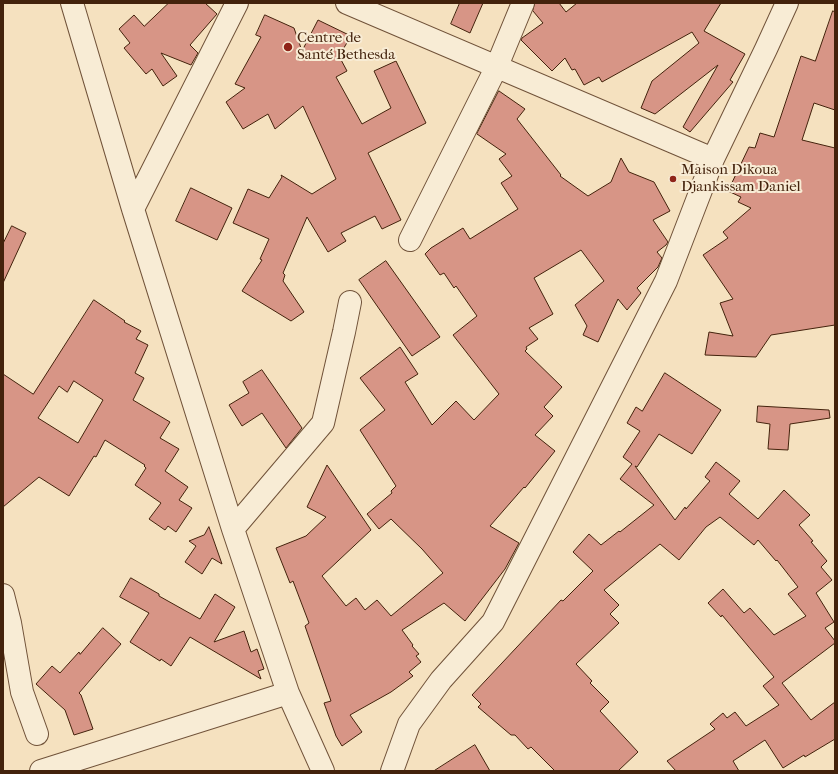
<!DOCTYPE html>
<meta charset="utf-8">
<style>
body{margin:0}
#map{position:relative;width:838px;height:774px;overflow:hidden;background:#f5e1bf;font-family:"IM FELL French Canon",serif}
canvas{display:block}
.frame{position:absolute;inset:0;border:4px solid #43220c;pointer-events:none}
</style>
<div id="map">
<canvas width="838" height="774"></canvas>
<div class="frame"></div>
</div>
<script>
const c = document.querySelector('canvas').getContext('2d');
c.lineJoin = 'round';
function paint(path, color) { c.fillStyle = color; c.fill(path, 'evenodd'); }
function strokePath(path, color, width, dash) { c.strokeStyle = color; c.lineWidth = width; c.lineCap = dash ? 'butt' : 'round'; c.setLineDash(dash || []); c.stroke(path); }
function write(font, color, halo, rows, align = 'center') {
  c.font = font + ' "IM FELL French Canon",serif'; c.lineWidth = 4; c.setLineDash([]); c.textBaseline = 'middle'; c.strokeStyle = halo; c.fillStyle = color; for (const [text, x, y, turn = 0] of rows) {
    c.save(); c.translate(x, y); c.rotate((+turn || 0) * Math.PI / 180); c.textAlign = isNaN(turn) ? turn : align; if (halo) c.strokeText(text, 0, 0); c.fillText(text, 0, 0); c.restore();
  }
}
const building = new Path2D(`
 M169,3H205L217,14L190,45L198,53L191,65L161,53L177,76L163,86L152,69L146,74L124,48L130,43L119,29L134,15L144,26Z
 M460,3H483L470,33L451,24Z
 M535,3H559L566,12L577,3H721L704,31L745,54L730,80L733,82L690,132L683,127L718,65L655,114L641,108L652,81L699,43L692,32L602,82L599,77L584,85L575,69L572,70L565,58L552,71L521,40L522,38L543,23L533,11Z
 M833,11L835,12V110L814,103L802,140L835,148V325L771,335L756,357L705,355L709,332L733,336L720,303L733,299L703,255L728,238L723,232L751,208L738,202L741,197L728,191L749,147L755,148L760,133L774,137L801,56L815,61Z
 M265,15L294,28L302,51L318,20L351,36L339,56L347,71L336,77L362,124L391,108L374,71L396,61L426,123L368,153L401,220L382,229L375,216L341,233L346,241L328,252L307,217L283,273L285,275L283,281L304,312L291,321L242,291L262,260L260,259L269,239L233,223L248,189L269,198L282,177L281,175L312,194L336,179L303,106L275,129L268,114L243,129L226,102L245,88L235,84L261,37L256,35Z
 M499,91L525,109L517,119L561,175L560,176L588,196L611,182L621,158L629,172L654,182L670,211L653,220L668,242L666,245L657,252L662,258L658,267L637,288L641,293L627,310L618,299L598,342L583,335L587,326L575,305L604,281L581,250L534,278L553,314L529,328L538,339L526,347L527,349L525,351L562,387L544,407L553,416L535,435L555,451L525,488L524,487L490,526L519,543L505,569L465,621L444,603L402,630L413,645L412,646L419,654L416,656L421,662L409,672L413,676L391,692L350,715L362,732L342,746L336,736L324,703L331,701L305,626L309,623L293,581L290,583L276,548L306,536L326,517L307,507L327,465L371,530L322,576L346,606L356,598L365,610L377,600L391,616L443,573L422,549L391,519L379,529L367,514L392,493L391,491L396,486L360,430L385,410L360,378L400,347L418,374L405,382L432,425L456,401L474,420L499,394L453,335L477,316L456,286L454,288L444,273L440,275L425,254L431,248L463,228L470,239L518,209L501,183L512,176L499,159L506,154L477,134Z
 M191,188L232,208L217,240L176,221Z
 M12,226L26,233L3,283V244Z
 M386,261L440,337L412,356L359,280Z
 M94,300L125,321L124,322L141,331L136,339L148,345L135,373L144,378L133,400L170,422L160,438L179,449L165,471L188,487L179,500L192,508L176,532L168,526L165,530L149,519L161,503L135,485L146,468L144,466L145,465L105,440L96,457L94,456L69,496L39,477L3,507V374L33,394ZM74,381L103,400L78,443L38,418L59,386L67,392Z
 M262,370L302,428L286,448L262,413L242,426L229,405L249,393L243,382Z
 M665,373L721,410L692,454L659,434L637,467L635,466L675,520L685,507L686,509L710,481L705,477L716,462L740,481L729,494L758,519L784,490L810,515L799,525L813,541L811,542L827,561L821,567L832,580L816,593L834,622L825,628L835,641V643L782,683L811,720L835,702V739L805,757L804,755L783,768L765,740L733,761L739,771H676L667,761L715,729L710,724L723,713L727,718L735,712L746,726L779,705L763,686L774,677L722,615L721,617L708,603L723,589L744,613L750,608L774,635L806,616L788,594L798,587L777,560L776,561L758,540L754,545L720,517L706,527L679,560L660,544L604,590L619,605L610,614L619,623L576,664L592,681L590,683L609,702L600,711L638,752L618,771H555L531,747L528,749L515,735H511L478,707L481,704L472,695L561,600L563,601L593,571L573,552L589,534L601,545L619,531L620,532L654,505L620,479L632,464L623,457L640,431L627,423L636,407L642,411Z
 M758,406L829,410L830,418L790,424L788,450L768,449L770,424L757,422Z
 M209,527L222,564L212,558L202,574L185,562L196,546L189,541L204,535Z
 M131,578L159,594V596L200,619L215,594L235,607L214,642L244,631L251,652L257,649L264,669L258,671L261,679L190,637L171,666L161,659L160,661L130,642L149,613L120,597Z
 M103,628L121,644L79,693L81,695L93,729L74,735L65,710L36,684L52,666L60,673L79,652L80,654Z
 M475,745L490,771H434Z`);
paint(building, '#d79586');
strokePath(building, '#43220c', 1);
const minor = new Path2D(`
 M72,3L133,209L233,529L288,693L323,771
 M347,3L713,159
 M133,209L237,3
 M410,240L497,66L523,3
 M233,529L323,423L344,332L350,302
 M3,595L10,623L22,692L37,734
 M41,771L288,693
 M392,771L409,724L441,680L493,622L666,281L713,159L766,49L787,3`);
strokePath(minor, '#705239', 24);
strokePath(minor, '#f8ecd5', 22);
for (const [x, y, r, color] of [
 [288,47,5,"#8f2418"],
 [673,179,4,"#8f2418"]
]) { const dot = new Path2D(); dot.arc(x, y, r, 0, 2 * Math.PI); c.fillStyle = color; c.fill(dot); strokePath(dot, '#f8ecd5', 1.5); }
write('15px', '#43220c', '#f8ecd5', [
 ["Centre de",297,38],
 ["Santé Bethesda",297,55],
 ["Maison Dikoua",681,170],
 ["Djankissam Daniel",681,187]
], 'left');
</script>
